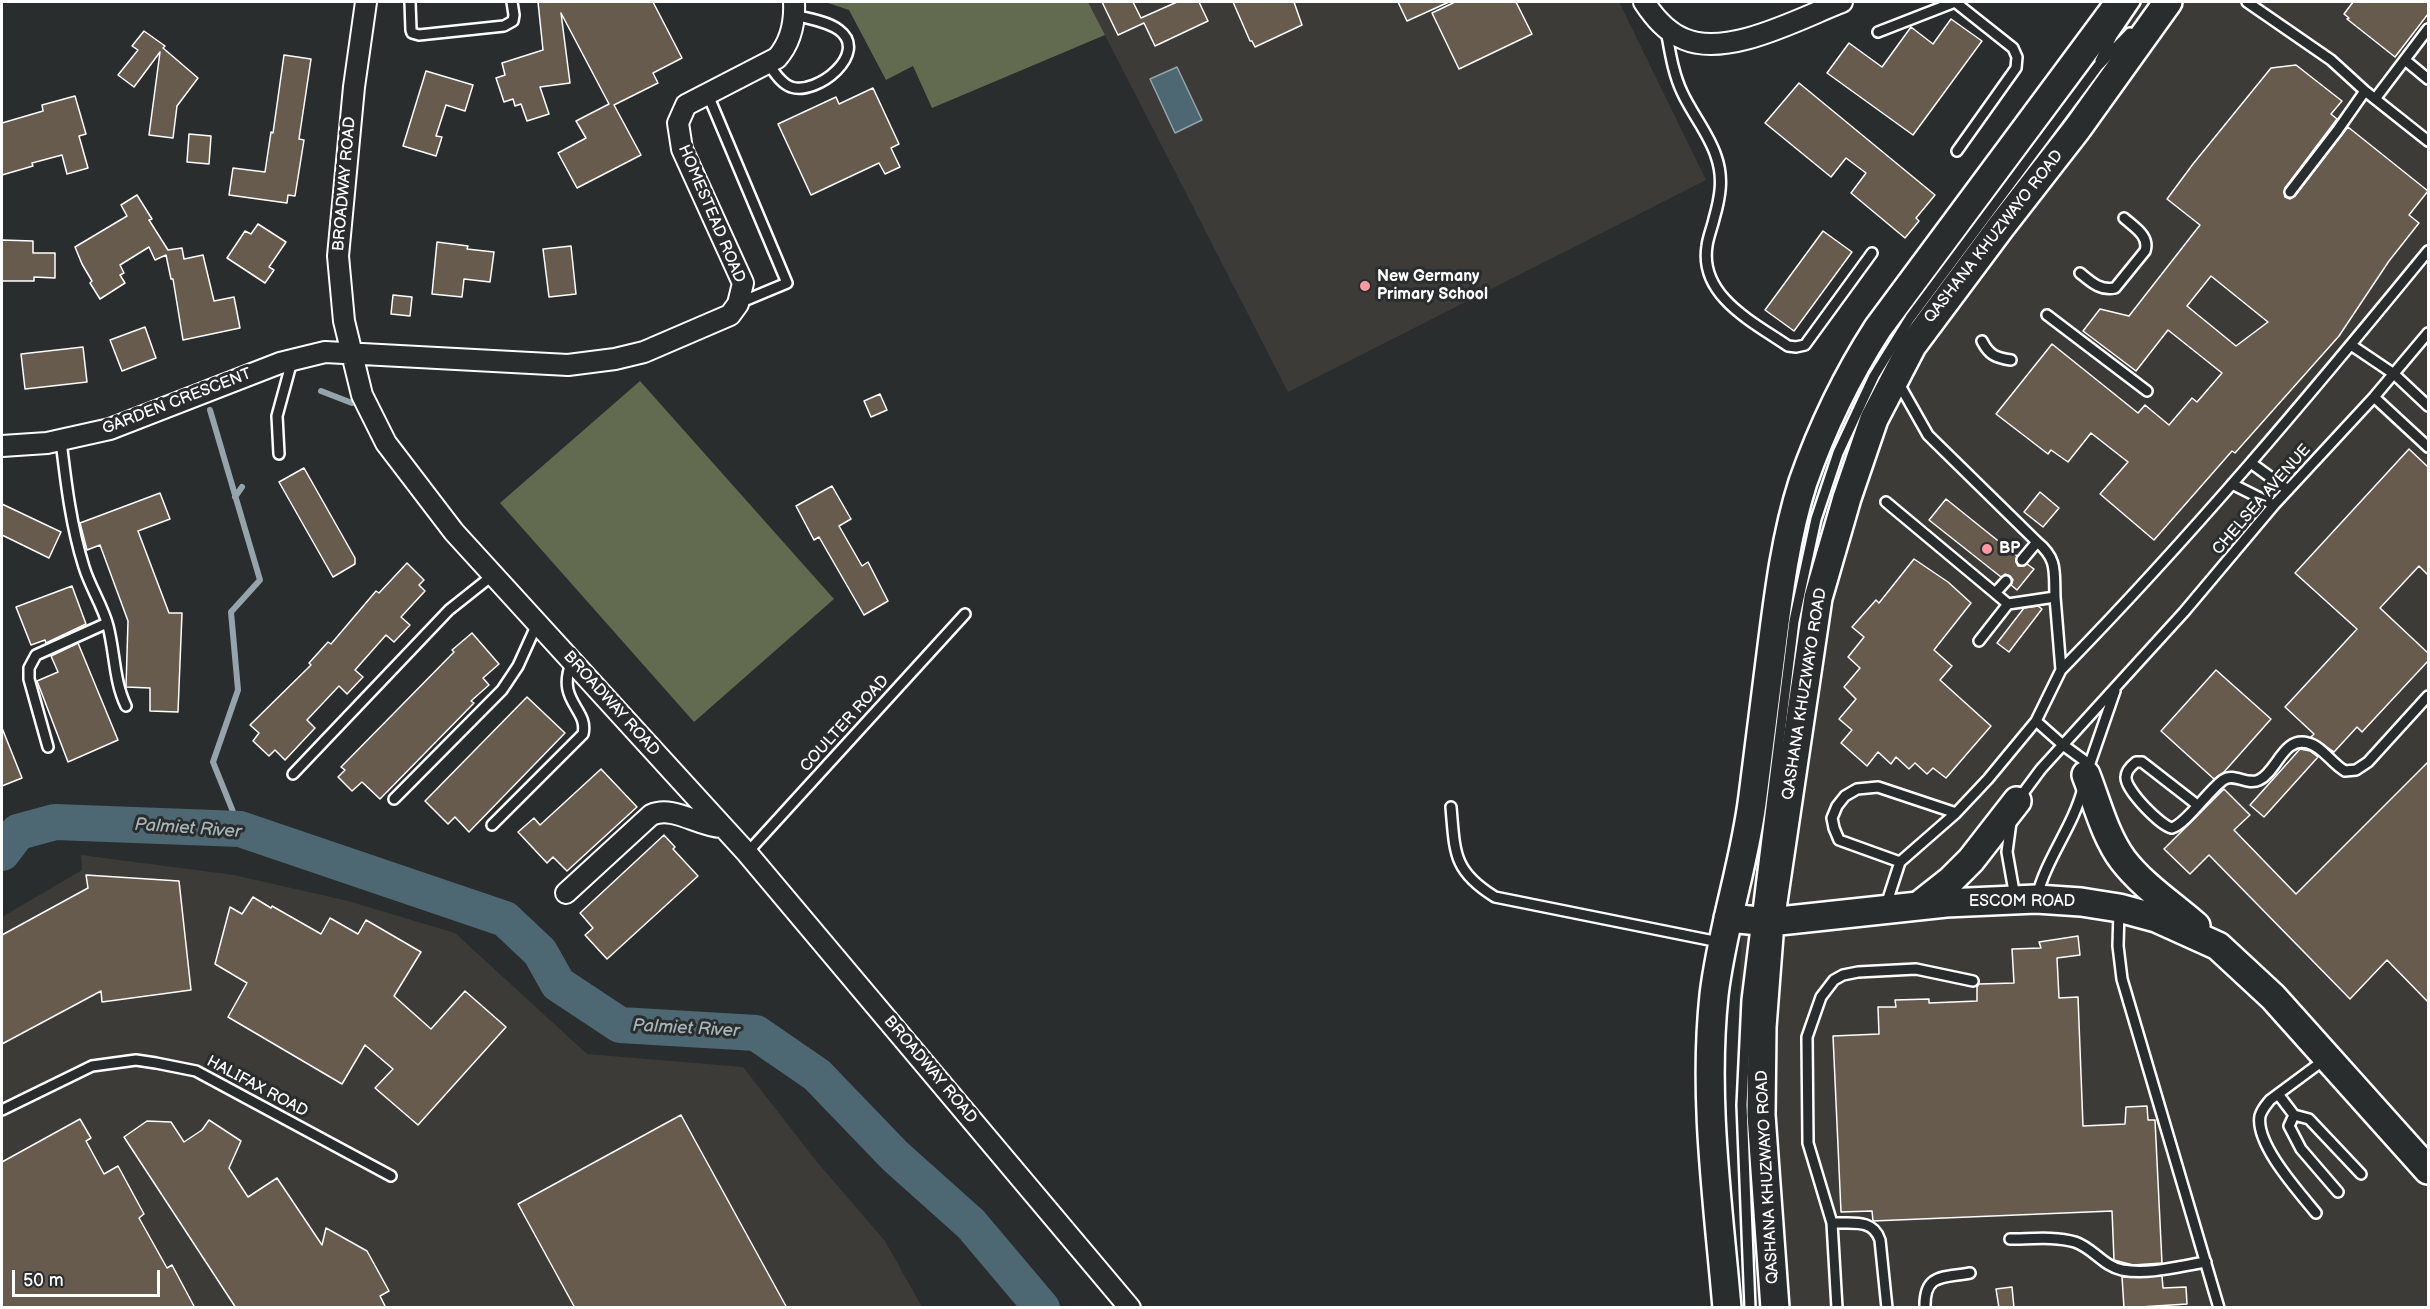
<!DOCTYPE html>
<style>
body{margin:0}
#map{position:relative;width:2430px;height:1309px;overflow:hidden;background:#2a2d2e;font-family:"Balsamiq Sans",sans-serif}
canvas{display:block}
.frame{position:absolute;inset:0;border:3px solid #fff;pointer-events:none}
.scale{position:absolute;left:12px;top:1270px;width:148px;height:27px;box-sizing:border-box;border:3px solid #fff;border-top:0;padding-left:8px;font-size:18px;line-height:21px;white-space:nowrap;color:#fff;-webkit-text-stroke:4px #2a2d2e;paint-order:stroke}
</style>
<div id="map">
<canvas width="2430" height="1309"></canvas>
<div class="frame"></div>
<div class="scale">50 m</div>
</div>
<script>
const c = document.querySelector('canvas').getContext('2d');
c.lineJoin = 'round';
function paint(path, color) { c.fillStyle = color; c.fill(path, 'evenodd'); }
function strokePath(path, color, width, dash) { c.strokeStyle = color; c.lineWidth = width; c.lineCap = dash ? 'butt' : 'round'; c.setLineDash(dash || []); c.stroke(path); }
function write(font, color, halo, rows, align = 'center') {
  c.font = font + ' "Balsamiq Sans",sans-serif'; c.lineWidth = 6; c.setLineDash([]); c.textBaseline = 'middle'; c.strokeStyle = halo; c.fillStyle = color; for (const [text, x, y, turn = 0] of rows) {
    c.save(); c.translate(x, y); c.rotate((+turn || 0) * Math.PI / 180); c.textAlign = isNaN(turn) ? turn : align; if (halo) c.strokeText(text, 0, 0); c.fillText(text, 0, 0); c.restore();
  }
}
paint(new Path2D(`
 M1088,2H1619L1706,180L1288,392Z
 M2121,2H2428V1307L1750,1308L1736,1086L1742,919L1791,540L1856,366Z
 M81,855L234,875L348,901L455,933L587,1054L743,1067L817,1162L885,1241L922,1307H2V917L82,870Z`), '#3c3b38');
paint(new Path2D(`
 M825,2H1088L1105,35L932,108L913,66L886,80L849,10Z
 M640,381L834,599L694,722L500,503Z`), '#626a50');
const water = new Path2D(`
 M1177,67L1202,120L1175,133L1150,79Z`);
paint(water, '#4d6872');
strokePath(water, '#94a4aa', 1.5);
strokePath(new Path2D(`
 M321,391L352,403
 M210,410L260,580L231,612L238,690L213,762L240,829
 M235,497L242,487`), '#94a4aa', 6);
strokePath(new Path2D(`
 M2,853L18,832L55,822L240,829L505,919L540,952L558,984L620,1025L756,1033L817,1075L895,1156L971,1224L1042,1308`), '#4d6872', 36);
const building = new Path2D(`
 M538,2H653L682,58L653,73L658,83L614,105L641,155L577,188L558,153L586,138L576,121L609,104L561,13L570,83L540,87L549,114L527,121L521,104L515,106L513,99L504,102L496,78L505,75L502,63L543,50Z
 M1102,2H1133L1141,18L1177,2H1199L1208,21L1155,46L1144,23L1118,35Z
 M1233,2H1294L1302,25L1255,47L1252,41H1250Z
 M1398,2H1449L1407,21Z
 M1455,2H1516L1532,34L1459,69L1432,13Z
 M2353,2H2428V14L2395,57L2347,19L2349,18L2344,14Z
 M1951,19L1982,41L1913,135L1827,73L1849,43L1882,67L1911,27L1933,44Z
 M144,31L165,46L163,48L198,78L177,106L173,138L149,135L160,52L134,87L118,75L138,50L132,46Z
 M284,55L311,59L299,139L304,140L295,196L288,195L287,203L229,195L233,168L265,172L271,132L273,133Z
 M2296,65L2342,101L2331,114L2337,119L2285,188V197L2290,199L2295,196L2348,127L2428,191L2409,215L2419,223L2389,261L2339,336L2235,453L2232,451L2154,540L2100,494L2128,462L2091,433L2068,462L2051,450L2048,454L1996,414L2052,344L2138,413L2145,405L2169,425L2192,398L2197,402L2222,373L2168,330L2136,371L2083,331L2100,309L2129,316L2200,225L2167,199L2193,164L2271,68ZM2211,276L2268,322L2236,346L2187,306Z
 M426,71L473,85L465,111L446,105L436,136L442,137L436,156L403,146Z
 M1799,83L1935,195L1916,218L1919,221L1905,238L1851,193L1866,173L1846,158L1831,177L1765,123Z
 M873,88L899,144L891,148L900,167L885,174L879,163L811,195L778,124L836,97L839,104Z
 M75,96L86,134L79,136L88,168L67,174L62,155L32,163L33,166L2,175V123L43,111L42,105Z
 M189,134L211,136L209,164L187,162Z
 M137,195L152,219L149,220L168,250L182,248L184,259L203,255L214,301L234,297L240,328L183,340L173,279H171L166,255L155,260L149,247L120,265L124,273L120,275L125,283L100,299L90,283L92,281L82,264L75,247L127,216L121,205Z
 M258,224L286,242L269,267L274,270L265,283L227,258L245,231L251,234Z
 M1823,231L1852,252L1794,331L1765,310Z
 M2,240L33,241V253H55V278L34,277V281H2Z
 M437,242L468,246L467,249L494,252L490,282L464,279L462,297L432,294Z
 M571,246L576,294L549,297L543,249Z
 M393,295L412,297L410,316L391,314Z
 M145,327L156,358L122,371L110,340Z
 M83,347L87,382L25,389L21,354Z
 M880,394L887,410L871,417L864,401Z
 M2409,449L2428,467V575L2419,566L2380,608L2428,653V661L2362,732L2357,727L2334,752L2311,737L2314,734L2285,707L2357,629L2295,573Z
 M304,468L355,558V564L333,577L279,482Z
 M832,486L851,519L839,526L862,566L868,562L888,601L864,615L819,537L814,540L796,506Z
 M2040,492L2059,508L2043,527L2024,512Z
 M160,493L170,519L138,531L169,613H182L178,712L150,711V688L126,687L128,621L100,545L87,550L80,523Z
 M1946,499L2017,556L2016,562L2018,566H2024L2027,564L2034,569L2017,590L2011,585L2013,580L2010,576L2005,574L2001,577L1929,520Z
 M2,504L61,532L49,558L2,535Z
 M1914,559L1948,582L1971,603L1934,650L1952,666L1940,680L1991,726L1946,778L1933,768L1927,774L1915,763L1909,769L1896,757L1891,764L1878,752L1867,766L1841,743L1852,730L1839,719L1856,699L1844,687L1860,668L1848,657L1864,637L1852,627L1876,600L1879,603Z
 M407,563L424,580L419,585L425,591L401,617L410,625L394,642L386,635L355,670L363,677L347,694L339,686L307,720L315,728L285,760L275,750L269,756L253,741L259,733L250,725L311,665L309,663L328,642L331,644L376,591L379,593Z
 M72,586L86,624L46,643L45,640L31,645L16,607Z
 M2038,606L2042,609L2009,652L1997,643L2024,608Z
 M472,633L499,664L483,678L489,685L471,701L474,703L380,799L362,782L352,791L338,777L345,770L341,767L454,652L452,650Z
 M78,643L118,740L68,762L37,681L58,672L51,656Z
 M2216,670L2271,719L2224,772L2214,779L2161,731Z
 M527,697L565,733L469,832L455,817L448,824L425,801Z
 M2,728L22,778L2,786Z
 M2300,749L2310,751L2318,757L2264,817L2250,805Z
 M2428,762V1002L2387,960L2350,999L2209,855L2190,874L2164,849L2224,789L2250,815L2234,830L2296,894Z
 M601,769L637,807L567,871L553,857L547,863L518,832L534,818L540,825Z
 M664,835L675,847L673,849L698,876L607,959L585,935L593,928L580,913Z
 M86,875L179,881L191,990L102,1002L101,991L2,1044V935L88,888Z
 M253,897L271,908L272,906L321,934L330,918L358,934L366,920L421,952L394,996L431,1029L465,991L506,1027L418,1125L375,1088L393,1069L365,1045L342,1084L228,1017L247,983L215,964L230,907L242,914Z
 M2078,936L2080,955L2057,958L2059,998L2078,997L2083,1126L2125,1124L2126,1107L2147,1106L2148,1120H2155L2162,1263L2133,1265L2114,1260L2112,1211L1873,1221L1872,1211L1841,1212L1833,1036L1879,1034L1878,1007H1896L1895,1000L1929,999V1003L1977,1001V987L1979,984L2014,983L2012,949L2041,948L2039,942Z
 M681,1115L787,1308H575L518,1204Z
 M80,1119L91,1138L86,1141L104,1174L118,1166L144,1214L139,1218L167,1268L172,1265L195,1308H2V1162Z
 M209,1120L241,1141L229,1168L248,1197L277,1178L322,1245L326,1228L367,1251L389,1291L380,1296L386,1308H236L124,1137L147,1121L171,1122L184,1142L202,1130Z
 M2162,1276L2163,1288L2186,1287L2187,1304L2124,1308L2122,1277Z
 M2012,1287L2014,1308H1999L1996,1289Z`);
paint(building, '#675b4e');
strokePath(building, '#fff', 1.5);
const lane = new Path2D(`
 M410,2L411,30L412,33L419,35L504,26L513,21L514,15L512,2
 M2247,2L2331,60L2365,91L2428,141
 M1666,30C1670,51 1673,73 1682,92C1692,114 1709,134 1716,156C1724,178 1720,198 1714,219C1712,228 1708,237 1707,246C1699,296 1753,322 1788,346L1796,347L1805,345L1872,253
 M1878,32L1955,2L2013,48L2017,57L2016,68L1957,151
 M2405,60L2428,79
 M2100,61L2112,36L2135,2
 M768,64C774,71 781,84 791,87C817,96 870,53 839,30C827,21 809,19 795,15
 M708,95L787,283L739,303
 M2375,99L2428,29
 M2290,192L2337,131L2365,91
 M2080,273C2091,282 2100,291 2115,288L2145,251C2150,236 2134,227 2124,218
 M2047,315L2147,391
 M1982,341C1989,355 1996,358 2011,360
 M2351,345L2394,374L2428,406
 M1898,382L1928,435L2037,542L2022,560
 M2374,397L2428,447
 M61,441C66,483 71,526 84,567C90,587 103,606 108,626C115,653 114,681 126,706
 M279,454L277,416L292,361
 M2251,463L2288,490
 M2232,484L2274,505
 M1886,502L1995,593
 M2037,542C2058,559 2054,572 2055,597
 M2006,581L1995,593L2008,604L2055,597L2061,670L2036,721L2063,745L2089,764
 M1979,641L2008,604
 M2061,670C2191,537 2311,394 2428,251
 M48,747L29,679V668L36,655L107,623
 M2088,769L2115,691
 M293,774L449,610L493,575
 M394,799L502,690L518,666L537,624
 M2018,800L2041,769L2184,612L2274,505L2374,397L2428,333
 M2196,804L2142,762H2136C2131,766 2126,771 2126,777C2125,790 2161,826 2172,828C2186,824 2208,791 2223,780C2234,772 2247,786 2259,780C2277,772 2283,736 2308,743C2322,746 2332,764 2345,771L2356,770L2368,762L2428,696
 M1451,807C1455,853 1453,871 1495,897L1719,942
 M2011,822L2007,852L2015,897
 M492,825L583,734C589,708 555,702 572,661
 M747,853L965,614
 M1900,862L1839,840L1834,828L1832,818L1837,806L1845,796L1857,789L1878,787L1956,813
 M2037,896C2047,857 2073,827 2083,788
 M1886,905L1900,862L1956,813L1988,779L2036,721
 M2119,910L2118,946L2122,979L2219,1308
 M2278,1094L2294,1115L2309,1119L2361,1174
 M2,1110L92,1066L136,1060L156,1063L196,1071L391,1176
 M2294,1115L2289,1126L2301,1149L2338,1192
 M2316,1213C2299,1192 2255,1144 2260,1116C2262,1109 2266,1105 2270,1100L2324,1060
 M1832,1223C1851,1224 1873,1218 1880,1240L1887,1308
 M2010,1239C2030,1239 2055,1236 2075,1242C2093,1248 2103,1266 2122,1270C2149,1275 2180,1266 2206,1262
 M1750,1308L1742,1105L1747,1000L1794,621L1816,519L1838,453L1874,376L1910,318L2098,66L2130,33
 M1837,1308L1832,1223L1808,1143L1807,1037L1821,997L1834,980L1843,975L1858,972L1916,969L1973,981
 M1925,1308C1924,1273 1943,1278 1970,1273`);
const street = new Path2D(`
 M366,2L354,87L338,256L344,321L362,395L386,443L454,532L747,853L1130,1308
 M1644,2C1654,17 1666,32 1684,39C1728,58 1800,18 1842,2
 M2,446L47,443L110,429L280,363L325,352L568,365L615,359L644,352L730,315L738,304L743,283L682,149L678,123L686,105L777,58C791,42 795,22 794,2
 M566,893L651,815C673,805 698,826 721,827`);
const secondary = new Path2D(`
 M2086,775C2097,803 2105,836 2123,860C2143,886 2172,905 2196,926
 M1918,906L1951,880L1971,860L2017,801
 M1728,918L1770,922L1946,903L2036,899L2081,902L2119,908L2156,918L2218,946L2273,997L2428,1170
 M1727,1308C1718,1203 1703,1099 1714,995C1722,927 1745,863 1753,796C1759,746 1766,696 1772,646C1779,591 1786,535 1803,482C1822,428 1847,376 1878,328L2120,2
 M1775,1308L1761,1115L1762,1027L1770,922L1818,598L1847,498L1874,419L1912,346L2000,228L2077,129L2168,2`);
strokePath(lane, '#fff', 14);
strokePath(street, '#fff', 24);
strokePath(secondary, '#fff', 32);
strokePath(lane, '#2a2d2e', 9);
strokePath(street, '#2a2d2e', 20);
strokePath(secondary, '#2a2d2e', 27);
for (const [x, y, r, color] of [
 [1365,286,6,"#ff9aa2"],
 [1987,549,6,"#ff9aa2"]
]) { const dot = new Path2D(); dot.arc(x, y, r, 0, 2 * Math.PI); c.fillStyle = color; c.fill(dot); strokePath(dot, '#2a2d2e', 2); }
write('16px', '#fff', '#2a2d2e', [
 ["BROADWAY ROAD",345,184,-85],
 ["HOMESTEAD ROAD",711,214,67],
 ["QASHANA KHUZWAYO ROAD",1994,237,-52],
 ["GARDEN CRESCENT",177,402,-21],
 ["CHELSEA AVENUE",2262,500,-49],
 ["QASHANA KHUZWAYO ROAD",1805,694,-81],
 ["BROADWAY ROAD",611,704,48],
 ["COULTER ROAD",845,724,-48],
 ["ESCOM ROAD",2022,902],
 ["BROADWAY ROAD",930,1070,50],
 ["HALIFAX ROAD",257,1087,28],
 ["QASHANA KHUZWAYO ROAD",1768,1177,-93]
]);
write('bold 16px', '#fff', '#2a2d2e', [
 ["New Germany",1377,277],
 ["Primary School",1377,295],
 ["BP",1999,549]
], 'left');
write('italic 18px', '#a6b4b8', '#2a2d2e', [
 ["Palmiet River",188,829,4],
 ["Palmiet River",686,1029,3]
]);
</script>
